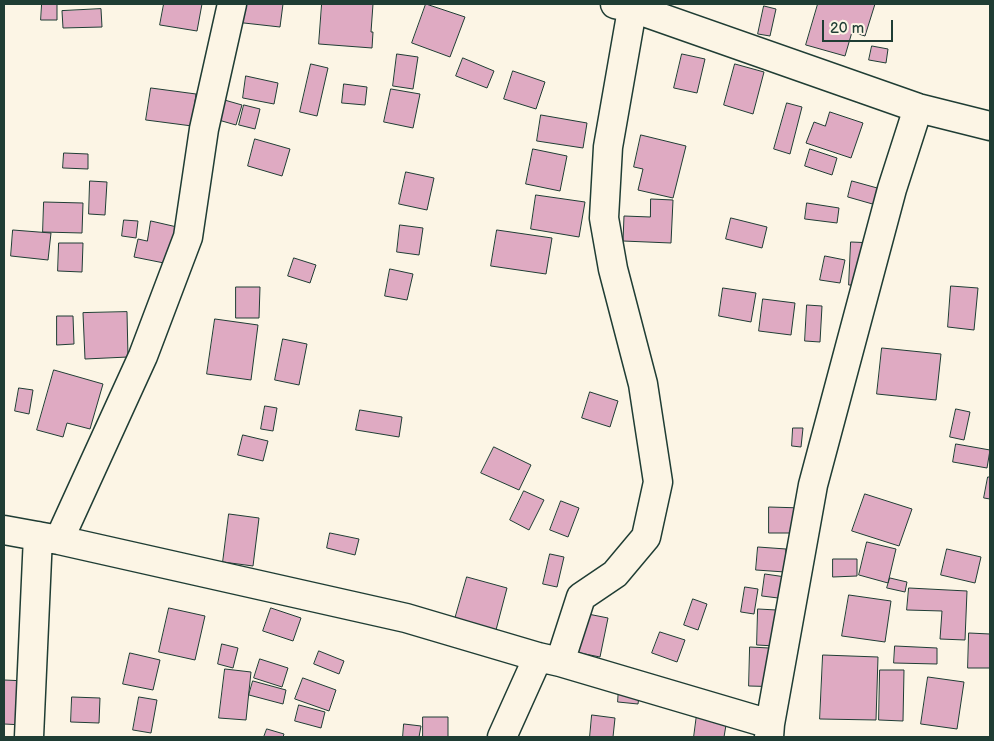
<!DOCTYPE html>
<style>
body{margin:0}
#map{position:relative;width:994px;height:741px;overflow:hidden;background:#fcf5e5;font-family:"Balsamiq Sans",sans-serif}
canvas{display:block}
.frame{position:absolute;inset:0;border:5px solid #1f3d34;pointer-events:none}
.scale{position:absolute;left:822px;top:20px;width:71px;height:22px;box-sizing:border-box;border:2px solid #1f3d34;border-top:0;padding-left:6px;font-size:15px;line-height:18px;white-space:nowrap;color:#1f3d34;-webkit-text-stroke:4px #fcf5e5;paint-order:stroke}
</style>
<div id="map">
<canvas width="994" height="741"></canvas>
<div class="frame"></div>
<div class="scale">20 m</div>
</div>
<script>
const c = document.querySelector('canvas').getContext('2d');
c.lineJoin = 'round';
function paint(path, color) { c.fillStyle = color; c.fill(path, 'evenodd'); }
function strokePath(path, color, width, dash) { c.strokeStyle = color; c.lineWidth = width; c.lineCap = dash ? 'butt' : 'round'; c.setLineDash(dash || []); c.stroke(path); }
const building = new Path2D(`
 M42,4H57V20H41Z
 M164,4H202L197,31L160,25Z
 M237,4H283L280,27L235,22Z
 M322,4H373L371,32H373L372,48L319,44Z
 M426,4L465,17L450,57L412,43Z
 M818,4H875L865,36L852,32L845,56L806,45Z
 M764,6L776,9L770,36L758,34Z
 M101,9L102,27L63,28L62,11Z
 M872,46L888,49L886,63L869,60Z
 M397,54L418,57L413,89L393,86Z
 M682,54L705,59L697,93L674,88Z
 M463,58L494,71L487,88L456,76Z
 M311,64L328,68L317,116L300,112Z
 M735,64L764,72L753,114L724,105Z
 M513,71L545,82L536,109L504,99Z
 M246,76L278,83L274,104L243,98Z
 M344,84L367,87L365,105L342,103Z
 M151,88L196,94L192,126L146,120Z
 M391,89L420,94L413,128L384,122Z
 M221,99L242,105L236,125L215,119Z
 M787,103L802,107L790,154L774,149Z
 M244,105L260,109L255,129L239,125Z
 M830,112L863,123L851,158L806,143L814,122L825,126Z
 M541,115L587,123L583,148L537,141Z
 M641,135L686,146L673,198L638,190L643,169L634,167Z
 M255,139L290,149L282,176L248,166Z
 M533,149L567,156L560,191L526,184Z
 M810,149L837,158L832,175L805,166Z
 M64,153L88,154V169L63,168Z
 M406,172L434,178L427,210L399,204Z
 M90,181L107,182L105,215L89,214Z
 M852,181L888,191L883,207L848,197Z
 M536,195L585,202L579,237L531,229Z
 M651,199L673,200L671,243L623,241L624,216L650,217Z
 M44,202L83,203L82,233L43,232Z
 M807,203L839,208L837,223L805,219Z
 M731,218L767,227L762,248L726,239Z
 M124,220L138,221L136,238L122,236Z
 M151,221L177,227L169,264L134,257L138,239L147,241Z
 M400,225L423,228L419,255L397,252Z
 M13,230L51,233L48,260L11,256Z
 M497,230L552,238L546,274L491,266Z
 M851,242L874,243L872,286L849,285Z
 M59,243H83L82,272L58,271Z
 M825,256L845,260L840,283L820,280Z
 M294,258L316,265L310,283L288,276Z
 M390,269L413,274L407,300L385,296Z
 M951,286L978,288L974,330L948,327Z
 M236,287H260L259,318H236Z
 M723,288L756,293L751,322L719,316Z
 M763,299L795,303L791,335L759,331Z
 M807,305L822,306L820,342L805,341Z
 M127,312L128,357L85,359L83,313Z
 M57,316H73L74,344L57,345Z
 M215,319L258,325L251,380L207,374Z
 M283,339L307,344L299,385L275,380Z
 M882,348L941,354L936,400L877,394Z
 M54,370L103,384L90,429L67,423L63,437L37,430Z
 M19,388L33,390L29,414L15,411Z
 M590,392L618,401L610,427L582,418Z
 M265,406L277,408L273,431L261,429Z
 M956,409L970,412L964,440L950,437Z
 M360,410L402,417L399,437L356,430Z
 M793,428H803L801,447L792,446Z
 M243,435L268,441L263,461L238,455Z
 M956,444L990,450L987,468L953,462Z
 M494,447L531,465L519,490L481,473Z
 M988,477H990V499L984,498Z
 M524,491L544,500L529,530L510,520Z
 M865,494L912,509L899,546L852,531Z
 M561,501L579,508L568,537L550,530Z
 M769,507L803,508V533H769Z
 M229,514L259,518L253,566L223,562Z
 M330,533L359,539L355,555L327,548Z
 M867,542L896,549L888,583L859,575Z
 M758,547L786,549L785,572L756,570Z
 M947,549L981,557L975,583L941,575Z
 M550,554L564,557L557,587L543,584Z
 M833,559H857V576L833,577Z
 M765,574L806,580L802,601L762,596Z
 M467,577L507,588L496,630L455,619Z
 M890,578L907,582L905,592L887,588Z
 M745,587L758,589L754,614L741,612Z
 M909,588L967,591L965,640L940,639L942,611L907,610Z
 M849,595L891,601L885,642L842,636Z
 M693,599L707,604L698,630L684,625Z
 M169,608L205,616L195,660L159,652Z
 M271,608L301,618L293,641L263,631Z
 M758,609L795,611L793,647L757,645Z
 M583,613L608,618L600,657L575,652Z
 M660,632L685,640L677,662L652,653Z
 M969,633L990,634V668H968Z
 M222,644L238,648L233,668L218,664Z
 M895,646L937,648V664L894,663Z
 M750,647L788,649L786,687L749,686Z
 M319,651L344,661L339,674L314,664Z
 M130,653L160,660L153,690L123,684Z
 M823,655L878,657L876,720L820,719Z
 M260,659L288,668L282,687L254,678Z
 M225,669L251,672L246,720L219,718Z
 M880,670H904L903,721L879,720Z
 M928,677L964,682L957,729L921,724Z
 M303,678L336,690L329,711L295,699Z
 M4,680L27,681L24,725L4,724Z
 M253,681L286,690L283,704L249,695Z
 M619,687L640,689L638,704L618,702Z
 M72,697L100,698L99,723L71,722Z
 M139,697L157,700L151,733L133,730Z
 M299,705L325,712L321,728L295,721Z
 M697,714L727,719L724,737H694Z
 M592,715L615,718L613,737H590Z
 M423,717H448V737H423Z
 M404,724L421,726L419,737H403Z
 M267,729L284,734L283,737H264Z`);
paint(building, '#dfaac2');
strokePath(building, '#1f3d34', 1);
const street = new Path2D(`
 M615,4L633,8L918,108L990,126
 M4,530L59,540L406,618L538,657L560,662L770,724
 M59,540L143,356L188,237L204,129L232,4
 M560,662L581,597L615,574L646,537L658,482L643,384L613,269L604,218L608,147L633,4
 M29,737L38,536
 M502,737L538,657
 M769,737L770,724L813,485L892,189L918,108`);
strokePath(street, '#1f3d34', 31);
strokePath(street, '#fcf5e5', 28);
</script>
